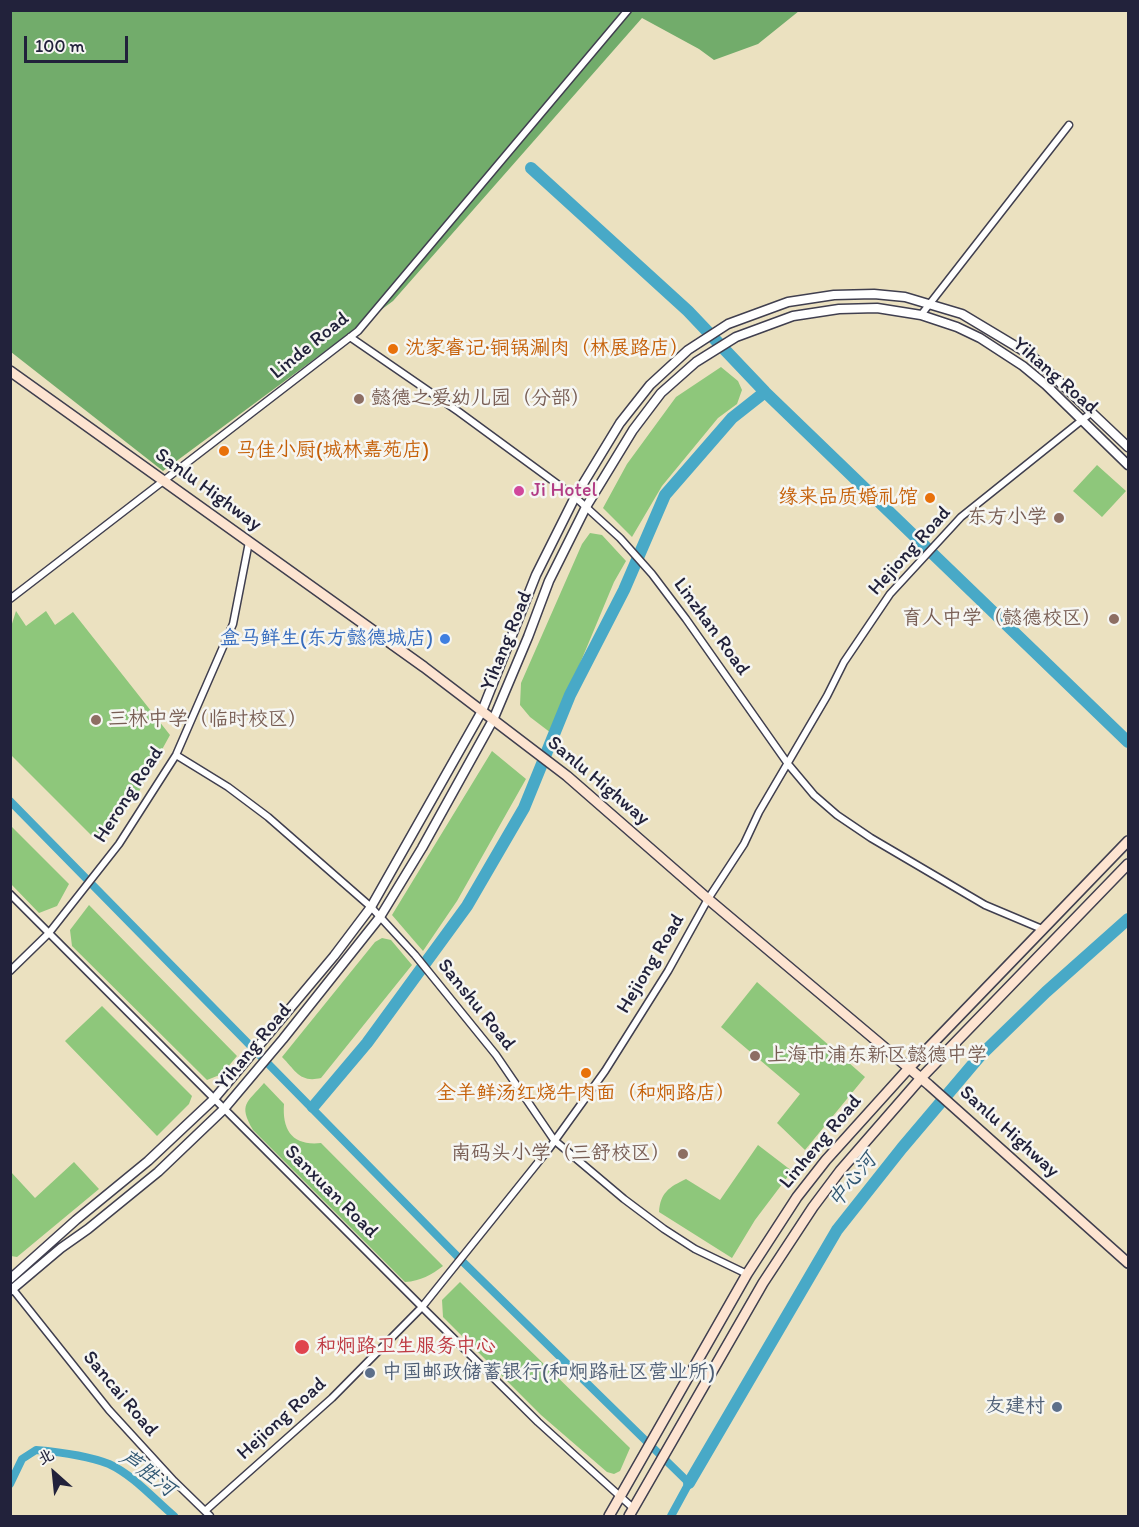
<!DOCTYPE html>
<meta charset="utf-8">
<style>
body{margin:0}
#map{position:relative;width:1139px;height:1527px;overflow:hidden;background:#ebe1c0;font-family:Itim,"LXGW WenKai TC",sans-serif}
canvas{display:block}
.frame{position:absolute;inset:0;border:12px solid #22223b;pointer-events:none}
.north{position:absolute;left:24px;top:1443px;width:60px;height:60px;-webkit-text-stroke:4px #f6f6f2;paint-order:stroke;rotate:333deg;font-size:16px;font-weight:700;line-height:24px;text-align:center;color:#22223b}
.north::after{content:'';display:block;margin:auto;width:21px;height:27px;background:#22223b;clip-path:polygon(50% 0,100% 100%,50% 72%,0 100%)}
.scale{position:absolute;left:24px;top:36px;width:104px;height:27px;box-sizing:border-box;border:3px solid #22223b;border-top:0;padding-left:8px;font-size:18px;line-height:21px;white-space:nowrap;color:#22223b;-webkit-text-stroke:4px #f6f6f2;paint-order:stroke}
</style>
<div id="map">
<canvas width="1139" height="1527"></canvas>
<div class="frame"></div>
<div class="north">北</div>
<div class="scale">100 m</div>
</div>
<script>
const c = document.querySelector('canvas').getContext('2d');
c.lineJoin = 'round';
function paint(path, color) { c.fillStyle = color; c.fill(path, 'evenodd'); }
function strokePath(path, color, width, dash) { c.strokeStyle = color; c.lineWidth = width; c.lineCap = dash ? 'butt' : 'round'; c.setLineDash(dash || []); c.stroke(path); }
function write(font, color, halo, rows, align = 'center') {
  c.font = font + ' Itim,"LXGW WenKai TC",sans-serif'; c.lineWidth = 5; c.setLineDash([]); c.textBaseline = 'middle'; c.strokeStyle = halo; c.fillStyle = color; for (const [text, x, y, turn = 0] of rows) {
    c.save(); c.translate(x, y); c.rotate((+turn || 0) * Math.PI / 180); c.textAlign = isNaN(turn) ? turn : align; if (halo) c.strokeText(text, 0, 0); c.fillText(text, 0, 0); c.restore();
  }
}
paint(new Path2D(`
 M721,367L738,381L742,390L737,404L718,418L662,486L632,537L603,508L627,464L676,397Z
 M1097,465L1126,491L1102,517L1073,491Z
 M590,533L602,535L626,561L614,582L551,733L530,717L520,705L521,683L582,544Z
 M16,611L26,626L46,611L55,625L73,612L170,735L136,797L118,819L94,838L11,755L10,630Z
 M492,751L526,779L457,901L423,951L392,915Z
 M10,825L69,884L57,906L39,913L11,884Z
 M89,905L237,1056L222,1074L207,1080L72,946L70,930Z
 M382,938L391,940L412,965L321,1078C300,1083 296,1071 282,1057L375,942Z
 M757,982L865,1077L805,1150L777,1123L800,1094L721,1027Z
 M102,1006L192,1096L189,1104L157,1136L65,1041Z
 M264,1083L284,1104C282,1131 293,1146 321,1143L443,1266C431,1275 421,1281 405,1282L253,1130C238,1104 247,1103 264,1083Z
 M758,1145L792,1171L755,1220L732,1258L659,1212C660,1193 669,1187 686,1179L720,1200Z
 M74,1162L99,1189L17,1257L11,1256V1172L35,1198Z
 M460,1282L630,1448L620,1471L614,1474L607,1472L541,1415L443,1317L442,1300Z`), '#8ec77b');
paint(new Path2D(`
 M10,11H799L758,44L714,60L699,49L642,18L393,301L163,471L11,352Z`), '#72ac6b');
strokePath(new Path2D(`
 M10,801L461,1260L689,1483L671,1516
 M10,1484L22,1459L36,1450C60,1452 86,1455 109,1464C133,1475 154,1499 174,1516`), '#48a9c7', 8);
strokePath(new Path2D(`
 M531,168L688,311L765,392L1128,742
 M313,1107L367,1043L467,906L524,808L570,695L624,590L665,495L732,418L765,392
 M689,1483L837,1230L902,1148L980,1056L1046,992L1128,919`), '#48a9c7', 12);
const minor = new Path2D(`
 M921,315L1069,125
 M350,337L459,412L575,497L620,538L652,574L686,619L788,764L814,795L837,815L871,838L985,905L1042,929
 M10,599L358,331L628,10
 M176,755L228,787L268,817L371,907L415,955L496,1055L554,1140L624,1199L664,1229L695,1249L747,1274
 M10,894L422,1307L538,1422L633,1508
 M10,971L49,933L119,844L176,755L233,624L249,542
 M11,1287L109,1410L174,1481L210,1516
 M205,1511L332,1398L422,1307L548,1150L605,1071L668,971L708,899L744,844L759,812L827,696L844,662L890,594L961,517L1092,412`);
const tertiary = new Path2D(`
 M10,1279L76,1220L148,1161L214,1099L334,956L371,907L482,711L536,575L575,497L620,423L650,385L688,350L728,324L788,302L834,295L874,294L905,297L962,314L1032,356L1128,447
 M10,1291L61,1248L88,1229L158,1172L224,1109L283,1039L380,917L422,848L493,720L528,637L549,581L586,507L633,430L661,393L696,362L736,337L793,316L839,309L877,308L921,315L957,327L980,338L1023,366L1046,385L1128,465`);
const secondary = new Path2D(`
 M10,371L424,667L567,776L708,899L929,1085L1128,1263
 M609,1516L747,1274L797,1197L826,1160L909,1068L1128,841
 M629,1516L763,1283L813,1207L840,1171L921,1078L1128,864`);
strokePath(minor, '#403f4f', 9);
strokePath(tertiary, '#403f4f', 11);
strokePath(secondary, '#403f4f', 12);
strokePath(minor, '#fff', 6);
strokePath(tertiary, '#fff', 8);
strokePath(secondary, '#fde4d1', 9);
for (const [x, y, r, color] of [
 [393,349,6,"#e8710a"],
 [359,399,6,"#8d6e63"],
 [224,451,6,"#e8710a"],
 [519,491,6,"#d1479c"],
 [930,498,6,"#e8710a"],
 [1059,518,6,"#8d6e63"],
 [1114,619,6,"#8d6e63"],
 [445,639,6,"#3f7fe0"],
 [96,720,6,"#8d6e63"],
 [755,1056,6,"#8d6e63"],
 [586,1073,6,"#e8710a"],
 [683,1154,6,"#8d6e63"],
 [302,1347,8,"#e0444e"],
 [370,1373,6,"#5c6f8a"],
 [1057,1407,6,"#5c6f8a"]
]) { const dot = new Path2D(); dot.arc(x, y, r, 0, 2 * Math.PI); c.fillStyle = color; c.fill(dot); strokePath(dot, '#f6f6f2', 2); }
write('20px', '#22223b', '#f6f6f2', [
 ["Linde Road",310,346,-39],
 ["Yihang Road",1055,376,41],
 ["Sanlu Highway",208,490,36],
 ["Hejiong Road",910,551,-48],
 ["Linzhan Road",711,627,54],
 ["Yihang Road",507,641,-68],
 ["Sanlu Highway",598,781,40],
 ["Herong Road",129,795,-57],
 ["Hejiong Road",651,964,-59],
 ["Sanshu Road",476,1005,51],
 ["Yihang Road",254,1047,-50],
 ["Sanlu Highway",1009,1132,42],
 ["Linheng Road",821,1142,-50],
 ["Sanxuan Road",331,1192,45],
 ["Sancai Road",120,1394,50],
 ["Hejiong Road",282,1419,-42]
]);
write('20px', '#c56008', '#f6f6f2', [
 ["沈家睿记·铜锅涮肉（林展路店）",405,349],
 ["马佳小厨(城林嘉苑店)",236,451],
 ["缘来品质婚礼馆",918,498,"right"],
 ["全羊鲜汤红烧牛肉面（和炯路店）",586,1094,"center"]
], 'left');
write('20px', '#785e54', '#f6f6f2', [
 ["懿德之爱幼儿园（分部）",371,399],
 ["东方小学",1047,518,"right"],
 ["育人中学（懿德校区）",1102,619,"right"],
 ["三林中学（临时校区）",108,720],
 ["上海市浦东新区懿德中学",767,1056],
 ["南码头小学（三舒校区）",671,1154,"right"]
], 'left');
write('20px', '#b23c85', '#f6f6f2', [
 ["Ji Hotel",531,491]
], 'left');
write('20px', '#366cbe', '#f6f6f2', [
 ["盒马鲜生(东方懿德城店)",433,639]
], 'right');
write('20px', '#be3a42', '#f6f6f2', [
 ["和炯路卫生服务中心",316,1347]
], 'left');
write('20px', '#4e5e75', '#f6f6f2', [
 ["中国邮政储蓄银行(和炯路社区营业所)",382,1373],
 ["友建村",1045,1407,"right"]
], 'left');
write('italic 21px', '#315873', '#f6f6f2', [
 ["中心河",853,1181,-51],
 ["芦胜河",147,1474,37]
]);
</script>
